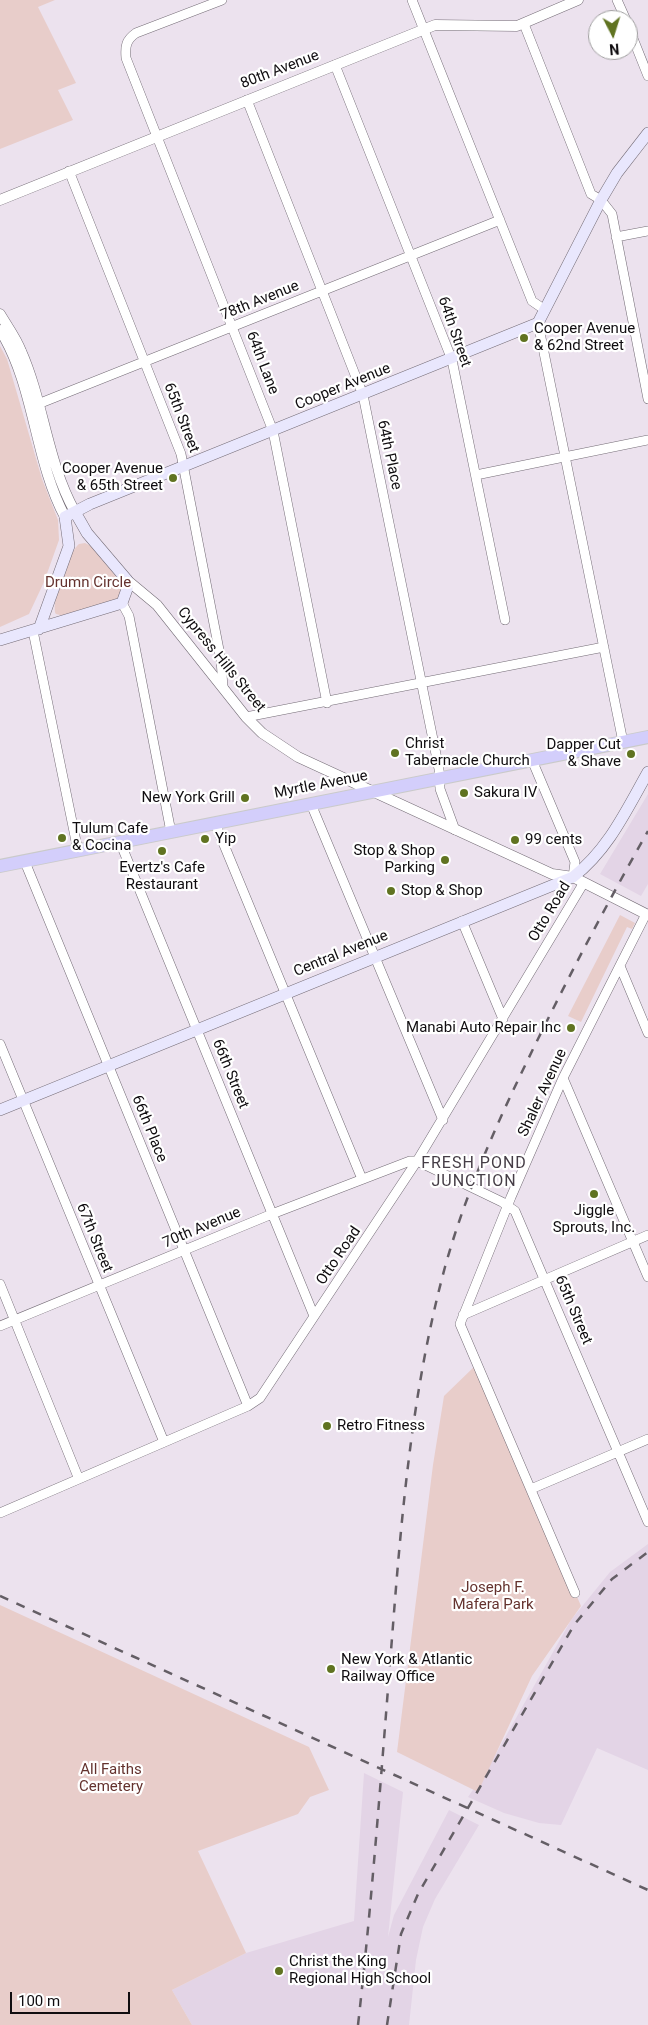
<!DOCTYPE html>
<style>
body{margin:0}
#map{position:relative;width:648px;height:2025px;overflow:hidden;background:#ece2ee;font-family:Roboto,sans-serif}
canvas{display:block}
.north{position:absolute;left:588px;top:10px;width:50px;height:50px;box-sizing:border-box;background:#fff;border:1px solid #9f9e9f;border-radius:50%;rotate:175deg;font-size:14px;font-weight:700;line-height:20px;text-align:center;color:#100d10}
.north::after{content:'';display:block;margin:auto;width:18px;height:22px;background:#607321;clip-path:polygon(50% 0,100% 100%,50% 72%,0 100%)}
.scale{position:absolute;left:10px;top:1992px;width:120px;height:22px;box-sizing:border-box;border:2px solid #100d10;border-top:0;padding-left:6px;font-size:15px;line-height:18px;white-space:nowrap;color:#100d10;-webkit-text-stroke:4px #fff;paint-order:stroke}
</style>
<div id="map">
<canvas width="648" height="2025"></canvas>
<div class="north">N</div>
<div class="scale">100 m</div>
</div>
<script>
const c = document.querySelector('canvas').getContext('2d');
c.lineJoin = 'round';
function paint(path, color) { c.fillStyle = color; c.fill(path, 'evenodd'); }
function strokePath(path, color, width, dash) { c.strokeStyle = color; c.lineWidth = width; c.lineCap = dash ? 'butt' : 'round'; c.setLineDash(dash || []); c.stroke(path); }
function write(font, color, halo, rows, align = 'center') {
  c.font = font + ' Roboto,sans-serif'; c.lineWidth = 4.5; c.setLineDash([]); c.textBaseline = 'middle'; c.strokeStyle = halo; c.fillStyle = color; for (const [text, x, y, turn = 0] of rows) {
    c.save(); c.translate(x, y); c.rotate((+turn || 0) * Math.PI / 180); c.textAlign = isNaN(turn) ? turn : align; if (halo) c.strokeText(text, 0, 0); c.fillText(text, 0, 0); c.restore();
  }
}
paint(new Path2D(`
 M648,794V884L641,896L600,874Z
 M648,1544V1770L597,1748L561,1825L539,1823L504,1813L468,1797L488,1768L571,1620L610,1572Z
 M364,1773L403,1792L388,1937L394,1915L449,1810L479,1825L435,1899L423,1927L416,1960L409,2025H192L172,1990L246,1953L354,1921Z`), '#e3d4e6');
paint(new Path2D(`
 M0,0H55L38,7L76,83L58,90L73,120L0,149Z
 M0,346L7,359L42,479L58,520L59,540L44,582L29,614L0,627Z
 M85,543L91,546L123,585L119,599L68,617L56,614C50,604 70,550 79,544Z
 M620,915L635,923L632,929L627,927L581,1022L568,1016Z
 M477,1364L581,1606L532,1676L478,1792L397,1752L433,1465L444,1396Z
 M0,1605L309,1747L329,1790L310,1797L298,1814L198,1851L246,1953L172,1990L192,2025H0Z`), '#e8cdca');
const minor = new Path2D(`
 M222,0L136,33C126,40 125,46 126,58L273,431L327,703
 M412,0L532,301L545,310
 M617,0L626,20
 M524,24L591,194L601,200L612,214L648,399
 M628,26L648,76
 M335,65L452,360L505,620
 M247,100L363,395L439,769L440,789L455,830
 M69,171L181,454L221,660L223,687
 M616,237L648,231
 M538,323L623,742
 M33,406L500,220
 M476,475L648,440
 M122,603L129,616L171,832
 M33,631L78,851
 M246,717L604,647
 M532,760L575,862L573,877
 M311,804L443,1120
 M215,823L362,1179
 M120,842L314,1316
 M25,862L248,1406
 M462,921L503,1019
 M620,966L648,1033
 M0,1044L164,1442
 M563,1078L648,1277
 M0,1284L78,1477
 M463,1315L648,1235
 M0,1326L272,1214L410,1161H417L502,1202L515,1211L648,1522
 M531,1489L648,1439
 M0,1513L248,1406L260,1398L417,1161L583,884
 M575,1593L460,1324L511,1197L563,1078L646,914`);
const tertiary = new Path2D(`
 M0,200L435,25L517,26L578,0
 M0,314C7,326 16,338 21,351C44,403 47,462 75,512
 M0,330C35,386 34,459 65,517
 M127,580L157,605L246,717L262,733L298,757L552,874L573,877L648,915`);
const secondary = new Path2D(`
 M39,629L69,546L65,517L90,504L538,323L601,200L617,173L648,133
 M0,640L122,603L127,589V580L87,533L75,512
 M0,1110L573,877C608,850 626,811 648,772`);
const primary = new Path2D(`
 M0,866L648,737`);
strokePath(minor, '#746c76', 10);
strokePath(tertiary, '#746c76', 11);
strokePath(secondary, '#746c76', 12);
strokePath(primary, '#cacaca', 14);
strokePath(minor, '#fff', 9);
strokePath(tertiary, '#fff', 10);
strokePath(secondary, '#e9e7fd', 11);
strokePath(primary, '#d3cefb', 12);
strokePath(new Path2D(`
 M0,1596L648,1890
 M358,2025C372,1901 381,1776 391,1651C401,1521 411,1393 445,1267C467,1188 501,1114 537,1041C572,970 609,900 648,831
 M387,2025L401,1934L418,1894L574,1625L612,1579L648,1552`), '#645e65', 2.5, [9, 9]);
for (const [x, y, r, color] of [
 [524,338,5,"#607321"],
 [173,478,5,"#607321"],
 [395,753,5,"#607321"],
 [631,754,5,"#607321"],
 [464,793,5,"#607321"],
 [245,798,5,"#607321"],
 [62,838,5,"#607321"],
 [205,839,5,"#607321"],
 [515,840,5,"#607321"],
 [162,851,5,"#607321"],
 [445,860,5,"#607321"],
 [391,891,5,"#607321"],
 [571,1028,5,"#607321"],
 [594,1194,5,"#607321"],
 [327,1426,5,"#607321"],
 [331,1669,5,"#607321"],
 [279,1971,5,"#607321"]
]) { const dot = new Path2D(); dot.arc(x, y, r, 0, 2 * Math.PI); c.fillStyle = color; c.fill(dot); strokePath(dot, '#fff', 2); }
write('15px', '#100d10', '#fff', [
 ["80th Avenue",280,70,-21],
 ["78th Avenue",260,301,-22],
 ["64th Street",454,332,71],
 ["64th Lane",262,363,69],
 ["Cooper Avenue",343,387,-22],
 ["65th Street",181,418,69],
 ["64th Place",389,455,78],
 ["Cypress Hills Street",221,660,51],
 ["Myrtle Avenue",321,785,-11],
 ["Otto Road",550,912,-59],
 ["Central Avenue",341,954,-22],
 ["66th Street",230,1074,68],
 ["Shaler Avenue",543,1093,-65],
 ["66th Place",149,1129,68],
 ["70th Avenue",202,1228,-23],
 ["67th Street",94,1238,68],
 ["Otto Road",339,1256,-56],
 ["65th Street",573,1310,67]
]);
write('15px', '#100d10', '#fff', [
 ["Cooper Avenue",534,329],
 ["& 62nd Street",534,346],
 ["Cooper Avenue",163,469,"right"],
 ["& 65th Street",163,486,"right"],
 ["Christ",405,744],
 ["Tabernacle Church",405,761],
 ["Dapper Cut",621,745,"right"],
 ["& Shave",621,762,"right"],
 ["Sakura IV",474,793],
 ["New York Grill",235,798,"right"],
 ["Tulum Cafe",72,829],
 ["& Cocina",72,846],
 ["Yip",215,839],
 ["99 cents",525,840],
 ["Stop & Shop",435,851,"right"],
 ["Parking",435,868,"right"],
 ["Evertz's Cafe",162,868,"center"],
 ["Restaurant",162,885,"center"],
 ["Stop & Shop",401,891],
 ["Manabi Auto Repair Inc",561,1028,"right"],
 ["Jiggle",594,1211,"center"],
 ["Sprouts, Inc.",594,1228,"center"],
 ["Retro Fitness",337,1426],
 ["New York & Atlantic",341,1660],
 ["Railway Office",341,1677],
 ["Christ the King",289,1962],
 ["Regional High School",289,1979]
], 'left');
write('15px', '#64322e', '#fff', [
 ["Drumn Circle",88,583],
 ["Joseph F.",493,1588],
 ["Mafera Park",493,1605],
 ["All Faiths",111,1770],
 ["Cemetery",111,1787]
]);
c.letterSpacing = '1px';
write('16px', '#453d46', '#fff', [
 ["FRESH POND",474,1164],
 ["JUNCTION",474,1182]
]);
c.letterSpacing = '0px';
</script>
